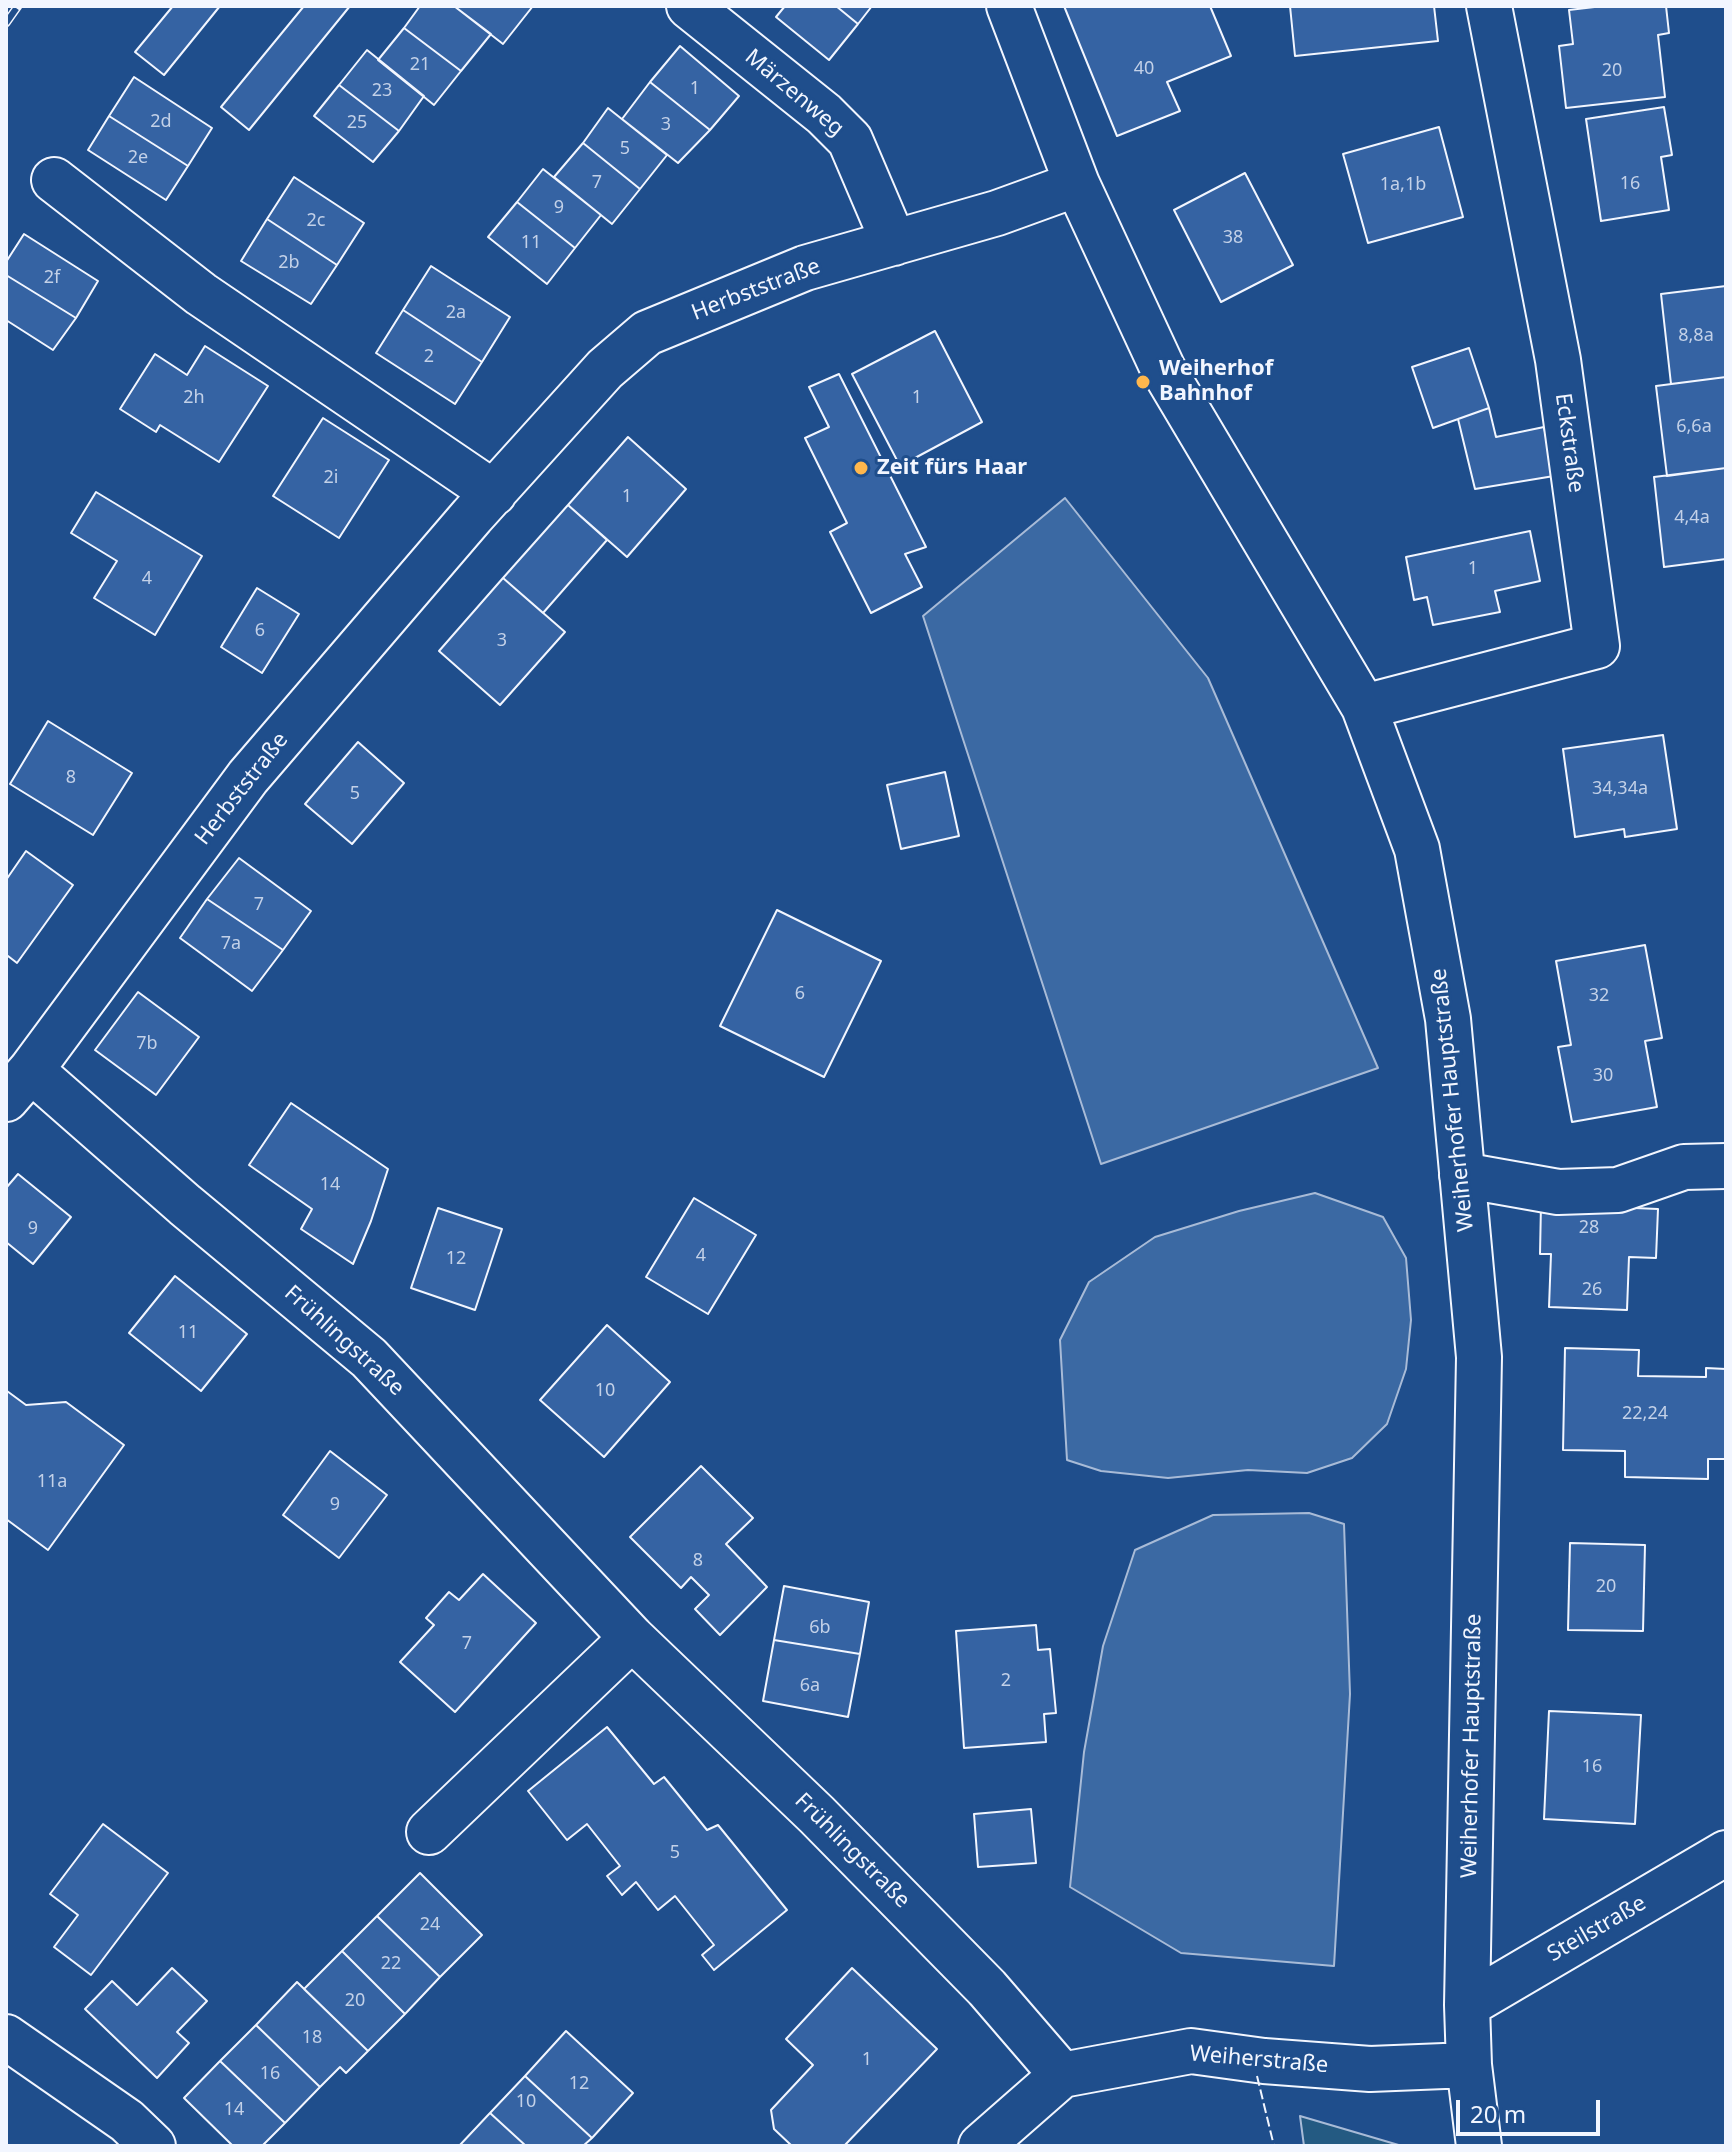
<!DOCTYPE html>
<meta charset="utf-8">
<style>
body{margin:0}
#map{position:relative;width:1732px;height:2152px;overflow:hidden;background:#1f4e8c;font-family:"Noto Sans",sans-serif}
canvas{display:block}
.frame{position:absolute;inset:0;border:8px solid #f2f6ff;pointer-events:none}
.scale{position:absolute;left:1456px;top:2100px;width:144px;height:36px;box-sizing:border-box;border:4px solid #f2f6ff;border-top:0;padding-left:10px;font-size:24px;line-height:28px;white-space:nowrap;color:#f2f6ff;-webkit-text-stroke:6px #1f4e8c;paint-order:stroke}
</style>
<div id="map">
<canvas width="1732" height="2152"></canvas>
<div class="frame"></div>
<div class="scale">20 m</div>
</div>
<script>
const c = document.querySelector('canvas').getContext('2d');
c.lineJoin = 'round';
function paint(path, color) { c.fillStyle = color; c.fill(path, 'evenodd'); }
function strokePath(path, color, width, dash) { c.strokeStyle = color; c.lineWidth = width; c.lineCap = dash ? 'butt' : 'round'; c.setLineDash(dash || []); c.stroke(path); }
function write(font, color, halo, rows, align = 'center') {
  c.font = font + ' "Noto Sans",sans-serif'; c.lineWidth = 6; c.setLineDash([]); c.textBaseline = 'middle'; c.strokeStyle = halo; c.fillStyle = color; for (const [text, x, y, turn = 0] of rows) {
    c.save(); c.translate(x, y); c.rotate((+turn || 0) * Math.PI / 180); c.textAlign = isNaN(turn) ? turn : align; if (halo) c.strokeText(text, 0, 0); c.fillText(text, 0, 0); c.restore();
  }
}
const green = new Path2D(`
 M1300,2116L1402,2146H1304Z`);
paint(green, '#245a82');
strokePath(green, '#a8bbd7', 2);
const water = new Path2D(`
 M1065,498L1208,678L1378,1068L1101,1164L923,616Z
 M1315,1193L1383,1217L1406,1258L1411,1320L1406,1369L1387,1424L1352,1458L1307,1473L1248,1470L1168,1478L1101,1471L1067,1460L1060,1340L1089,1282L1155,1237L1239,1211Z
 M1309,1513L1344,1524L1350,1694L1334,1966L1181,1953L1070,1887L1084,1752L1103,1646L1135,1550L1213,1515Z`);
paint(water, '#3b69a3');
strokePath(water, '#a8bbd7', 2);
const building = new Path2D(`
 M173,6H220L164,75L135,52Z
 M304,6H350L249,130L221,107Z
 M420,6H454L491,34L461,71L404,28Z
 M454,6H533L503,44Z
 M785,6H836L858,24L829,60L776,17Z
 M836,6H872L858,24Z
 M1064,6H1210L1231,56L1167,82L1180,111L1117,136Z
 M1290,6H1434L1438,41L1295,56Z
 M1603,6H1666L1669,33L1658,35L1665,97L1566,108L1559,46L1573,44L1569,10Z
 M404,28L461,71L434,105L378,60Z
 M680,46L739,96L710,130L650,82Z
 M367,50L424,96L399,131L339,85Z
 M134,77L212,128L188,166L109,116Z
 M650,82L710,130L678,163L622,119Z
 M339,85L399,131L373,162L314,116Z
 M1664,107L1672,155L1661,157L1669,210L1601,221L1586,119Z
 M608,108L667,155L640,189L583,143Z
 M109,116L188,166L166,200L88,150Z
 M1439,127L1463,217L1368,243L1343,154Z
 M583,143L640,189L612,224L554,177Z
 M543,169L601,215L575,248L517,202Z
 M1245,173L1293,265L1221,302L1174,210Z
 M294,177L364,223L337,265L267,219Z
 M517,202L575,248L547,284L488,237Z
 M267,219L337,265L311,304L241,261Z
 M24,234L98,281L76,318L6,275V262Z
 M431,266L510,317L482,362L403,310Z
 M6,275L76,318L53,350L6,320Z
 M1726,286V377L1671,384L1661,294Z
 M403,310L482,362L455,404L376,353Z
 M935,331L982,422L900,466L852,374Z
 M205,346L268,386L219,462L160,425L156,432L120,409L155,354L187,375Z
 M1469,348L1489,408L1433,428L1412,367Z
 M839,374L926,547L905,554L922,587L871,613L830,532L847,523L805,438L829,427L809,387Z
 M1726,377V468L1667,476L1656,386Z
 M1489,408L1496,437L1544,427L1554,476L1475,489L1458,419Z
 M323,418L389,460L339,538L273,496Z
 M628,437L686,489L627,557L568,505Z
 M1726,468V559L1664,567L1654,477Z
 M96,492L202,556L155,635L94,598L117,561L71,533Z
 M568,505L607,540L543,613L503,578Z
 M1530,531L1540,581L1495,591L1500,612L1433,625L1427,597L1414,600L1406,557Z
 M503,578L565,632L500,705L439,651Z
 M257,588L299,614L262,673L221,647Z
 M48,721L132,773L93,835L10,784Z
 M1663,735L1677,829L1625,837L1624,829L1575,837L1563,749Z
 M358,742L404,783L352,844L305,804Z
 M945,772L959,836L901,849L887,785Z
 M26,851L73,885L17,963L8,956L6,959V880Z
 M239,858L311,911L283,950L207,899Z
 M207,899L283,950L252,991L180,938Z
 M777,910L881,961L824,1077L720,1026Z
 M1645,945L1662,1038L1645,1041L1657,1107L1572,1122L1558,1047L1571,1045L1556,961Z
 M138,992L199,1037L156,1095L95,1050Z
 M291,1103L388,1169L371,1221L353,1264L301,1229L312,1209L249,1165Z
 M18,1174L71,1217L33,1264L6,1242V1188Z
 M694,1198L756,1235L708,1314L646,1277Z
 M1541,1204L1658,1209L1656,1258L1629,1257L1627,1310L1549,1307L1551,1254H1540Z
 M438,1208L502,1229L475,1310L411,1288Z
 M175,1276L247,1334L201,1391L129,1333Z
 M607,1325L670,1382L604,1457L540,1400Z
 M1565,1348L1639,1350L1638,1376L1706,1377V1368L1726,1369V1459H1708V1479L1625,1477V1451L1563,1450Z
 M7,1391L26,1405L66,1402L124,1445L48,1550L6,1519Z
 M330,1451L387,1495L339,1558L283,1515Z
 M701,1466L753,1518L726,1544L767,1587L720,1635L695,1609L709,1595L691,1577L681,1588L630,1537Z
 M1570,1543L1645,1545L1643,1631L1568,1630Z
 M483,1574L536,1623L455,1712L400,1662L434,1625L426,1618L449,1592L459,1600Z
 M784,1586L869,1602L860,1654L774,1640Z
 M1036,1625L1038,1650L1050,1649L1056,1713L1044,1714L1046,1742L964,1748L956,1631Z
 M774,1640L860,1654L848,1717L763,1701Z
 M1549,1711L1641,1715L1635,1824L1544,1819Z
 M607,1727L654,1784L664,1777L707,1830L718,1825L787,1910L714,1970L702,1955L714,1945L675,1896L658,1910L636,1882L622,1895L607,1876L620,1866L587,1824L567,1840L528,1791Z
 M1031,1809L1036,1863L978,1867L974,1814Z
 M103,1824L168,1873L91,1975L54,1947L78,1915L50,1894Z
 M420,1873L482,1935L440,1977L377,1916Z
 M377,1916L440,1977L405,2014L342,1951Z
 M342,1951L405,2014L368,2051L304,1989Z
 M172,1968L207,2001L177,2032L189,2043L157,2078L85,2009L112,1981L137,2005Z
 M852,1968L937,2049L844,2146H792L774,2129L771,2110L813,2065L786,2039Z
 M297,1982L368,2051L346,2073L340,2067L320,2087L256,2025Z
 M256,2025L320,2087L285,2123L220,2061Z
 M566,2031L633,2093L592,2138L525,2076Z
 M220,2061L285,2123L262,2146H233L184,2098Z
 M525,2076L592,2138L583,2146H526L490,2113Z
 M490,2113L526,2146H459Z`);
paint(building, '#3563a3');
strokePath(building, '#f2f6ff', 2);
const minor = new Path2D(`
 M689,6L824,114L850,140L894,243
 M1009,6L1077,184L1163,369L1364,707L1417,849L1448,1019L1479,1357L1467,2005L1469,2065L1479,2146
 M54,180L201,294L494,493
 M1364,707L1597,646L1558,360L1489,6
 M31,1070L185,1205L369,1358L632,1638L817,1815L987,1988L1062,2075
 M6,1099L31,1070L248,777L472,516L605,369L647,333L805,268L997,213L1077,184
 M1462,1175L1558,1192L1618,1190L1684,1167L1726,1166
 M429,1832L632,1638
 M1467,2005L1726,1853
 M6,2037L127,2121L153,2146
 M981,2146L1062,2075L1191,2051L1264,2061L1370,2069L1469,2065`);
strokePath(minor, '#f2f6ff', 48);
strokePath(minor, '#1f4e8c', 44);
const rail = new Path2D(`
 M6,23L18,6`);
strokePath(rail, '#f2f6ff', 9);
strokePath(rail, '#1f4e8c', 6, [18]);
strokePath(new Path2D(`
 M1257,2076L1274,2146`), '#f2f6ff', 2, [10, 4]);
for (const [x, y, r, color] of [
 [1143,382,8,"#ffb74d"],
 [861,468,8,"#ffb74d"]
]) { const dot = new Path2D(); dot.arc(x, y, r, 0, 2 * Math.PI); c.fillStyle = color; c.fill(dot); strokePath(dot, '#1f4e8c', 3); }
write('18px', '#c3d1e8', null, [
 ["21",420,65],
 ["40",1144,69],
 ["20",1612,71],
 ["1",695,89],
 ["23",382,91],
 ["2d",161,122],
 ["25",357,123],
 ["3",666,125],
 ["5",625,149],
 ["2e",138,158],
 ["7",597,183],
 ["16",1630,184],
 ["1a,1b",1403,185],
 ["9",559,208],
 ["2c",316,221],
 ["38",1233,238],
 ["11",531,243],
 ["2b",289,263],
 ["2f",52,278],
 ["2a",456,313],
 ["8,8a",1696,336],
 ["2",429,357],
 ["2h",194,398],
 ["1",917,398],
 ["6,6a",1694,427],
 ["2i",331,478],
 ["1",627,497],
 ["4,4a",1692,518],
 ["1",1473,569],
 ["4",147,579],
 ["6",260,631],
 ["3",502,641],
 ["8",71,778],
 ["34,34a",1620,789],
 ["5",355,794],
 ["7",259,905],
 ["7a",231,944],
 ["6",800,994],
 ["32",1599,996],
 ["7b",147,1044],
 ["30",1603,1076],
 ["14",330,1185],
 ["28",1589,1228],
 ["9",33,1229],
 ["4",701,1256],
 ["12",456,1259],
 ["26",1592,1290],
 ["11",188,1333],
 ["10",605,1391],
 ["22,24",1645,1414],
 ["11a",52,1482],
 ["9",335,1505],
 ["8",698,1561],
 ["20",1606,1587],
 ["6b",820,1628],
 ["7",467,1644],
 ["2",1006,1681],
 ["6a",810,1686],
 ["16",1592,1767],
 ["5",675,1853],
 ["24",430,1925],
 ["22",391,1964],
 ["20",355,2001],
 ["18",312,2038],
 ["1",867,2060],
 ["16",270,2074],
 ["12",579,2084],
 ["10",526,2102],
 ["14",234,2110]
]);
write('22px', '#f2f6ff', '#1f4e8c', [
 ["Märzenweg",794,93,40],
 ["Herbststraße",756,290,-21],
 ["Eckstraße",1569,443,82],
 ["Herbststraße",242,789,-52],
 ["Weiherhofer Hauptstraße",1453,1100,-96],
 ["Frühlingstraße",344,1341,42],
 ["Weiherhofer Hauptstraße",1472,1746,-89],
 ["Frühlingstraße",852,1851,45],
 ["Steilstraße",1597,1929,-30],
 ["Weiherstraße",1259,2060,5]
]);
write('bold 22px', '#f2f6ff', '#1f4e8c', [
 ["Weiherhof",1159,369],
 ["Bahnhof",1159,394],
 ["Zeit fürs Haar",877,468]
], 'left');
</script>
